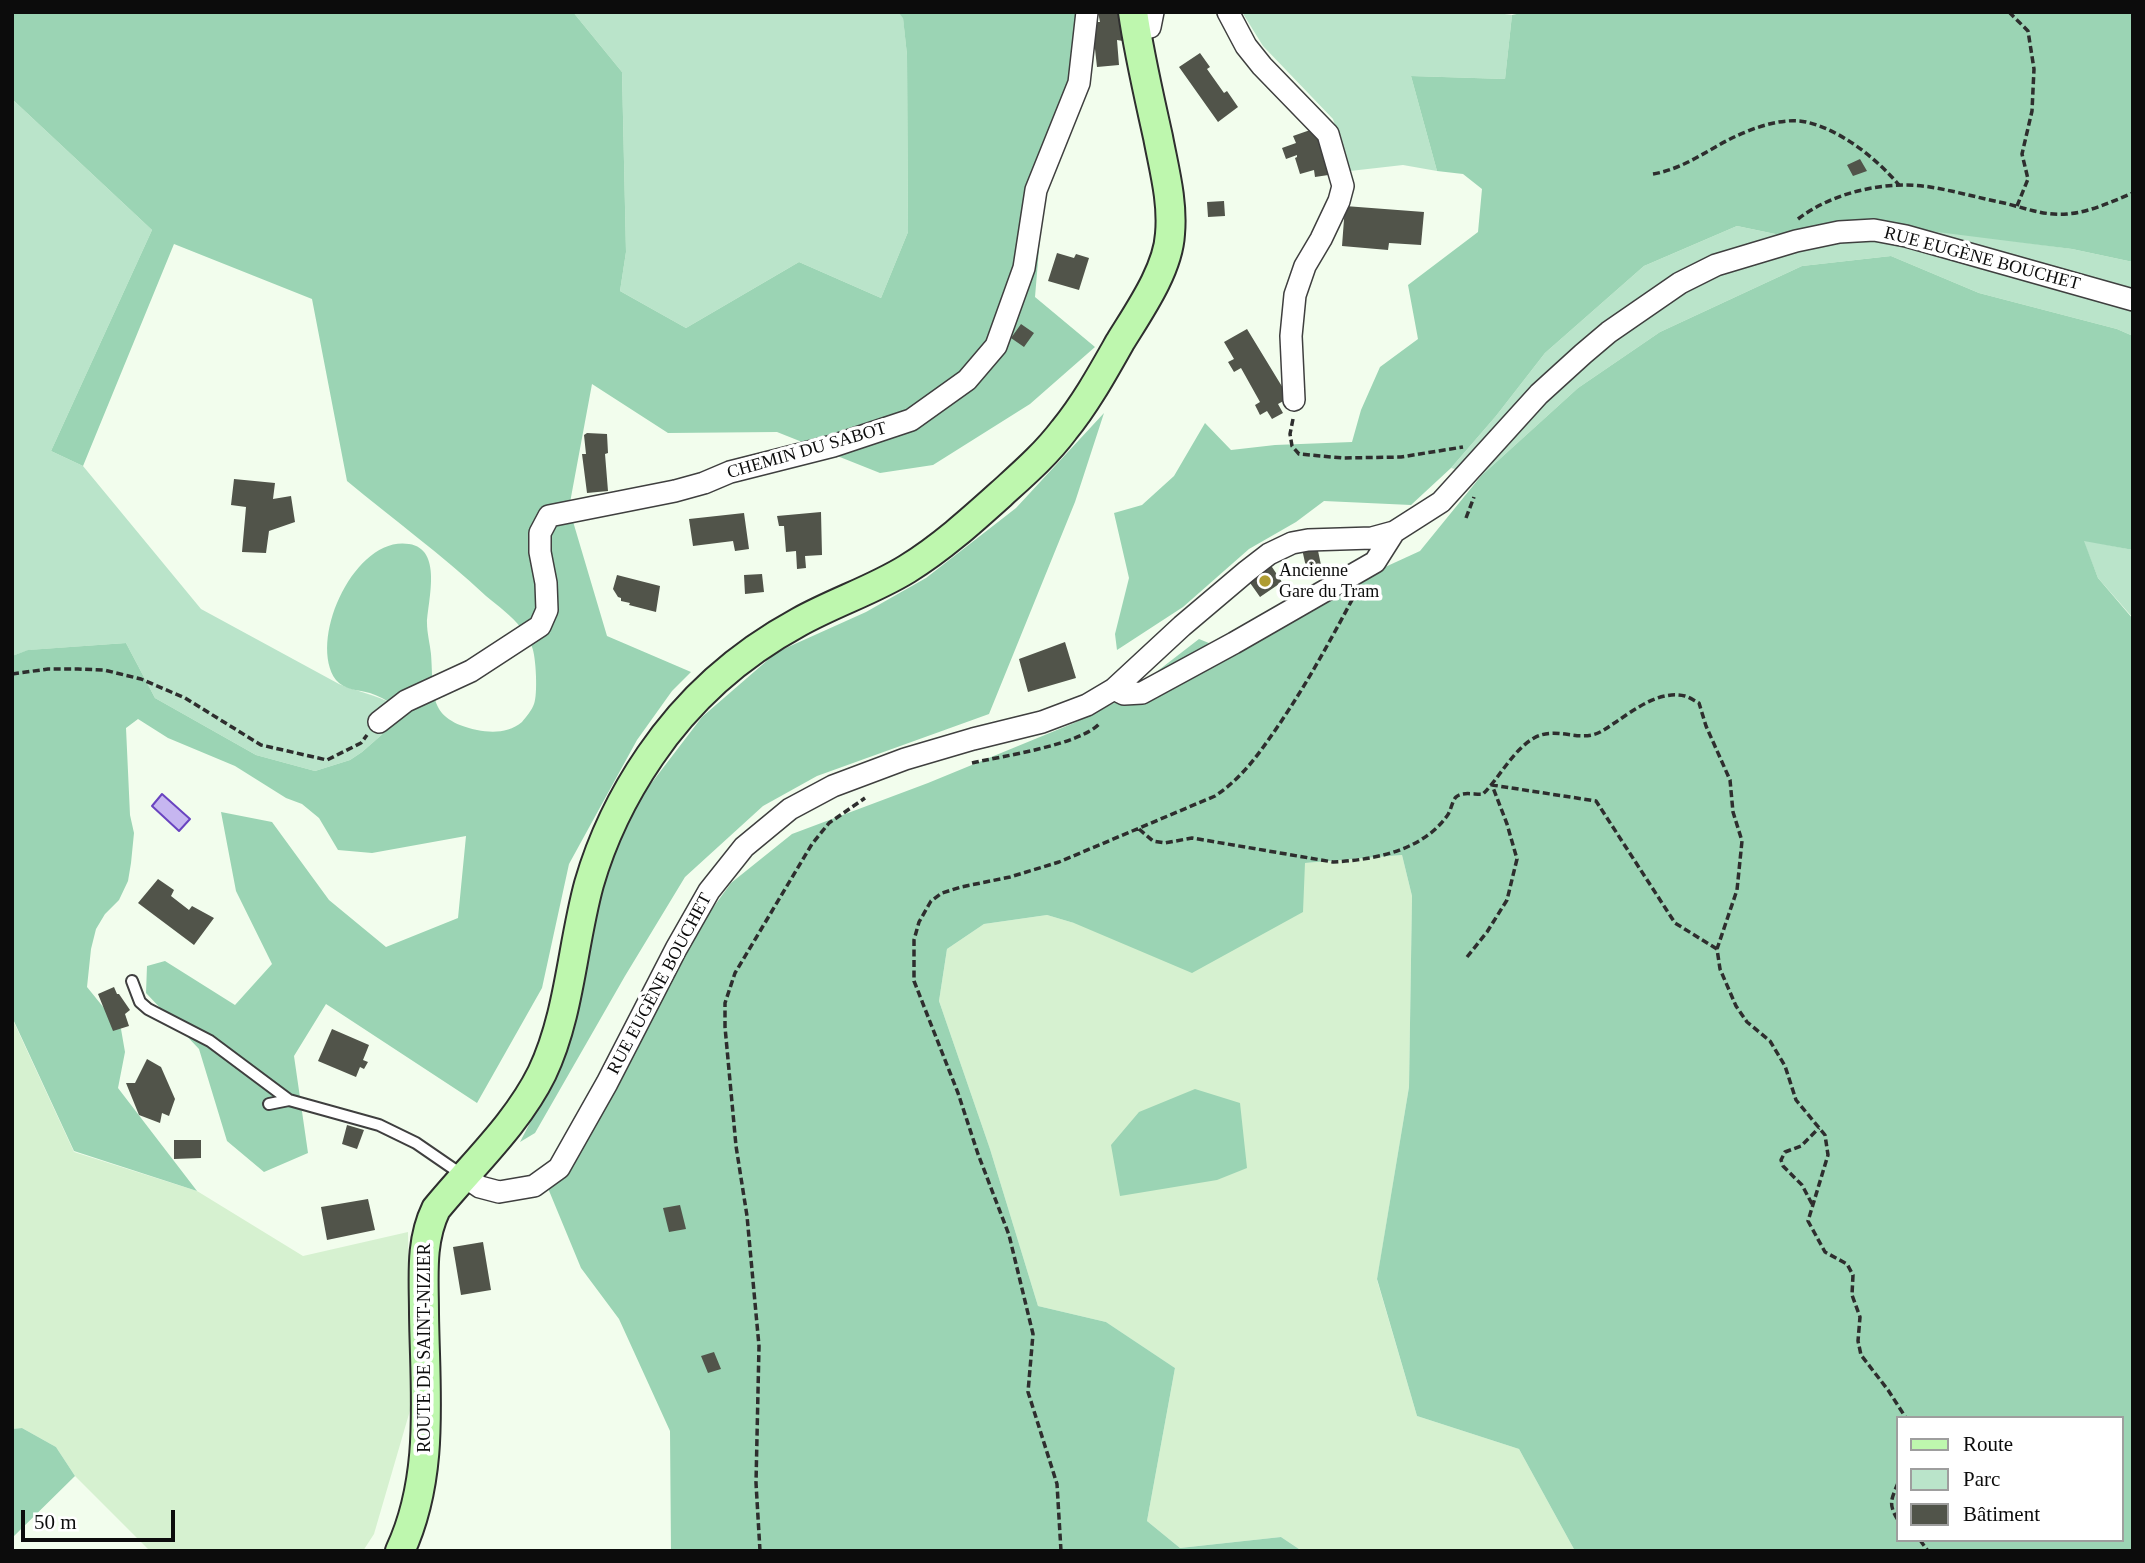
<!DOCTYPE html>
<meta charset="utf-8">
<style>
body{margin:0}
#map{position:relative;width:2145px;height:1563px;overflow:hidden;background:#f2fded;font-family:"Times New Roman",serif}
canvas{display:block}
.frame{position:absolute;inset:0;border:14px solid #0c0c0c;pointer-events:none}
.legend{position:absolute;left:1896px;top:1416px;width:228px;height:126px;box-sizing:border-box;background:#fff;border:2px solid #9e9e9e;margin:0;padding:9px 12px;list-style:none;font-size:21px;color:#0c0c0c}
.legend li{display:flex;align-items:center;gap:14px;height:35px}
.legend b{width:35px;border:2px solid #9e9e9e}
.scale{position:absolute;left:21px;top:1510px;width:154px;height:32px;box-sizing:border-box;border:4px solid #0c0c0c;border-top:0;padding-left:9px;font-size:21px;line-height:24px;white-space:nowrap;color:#0c0c0c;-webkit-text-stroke:5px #fff;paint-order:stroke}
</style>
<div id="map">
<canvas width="2145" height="1563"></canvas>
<div class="frame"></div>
<ul class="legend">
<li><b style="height:9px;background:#bef7ae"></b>Route</li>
<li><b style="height:19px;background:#bae4ca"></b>Parc</li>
<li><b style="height:19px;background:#51544a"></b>Bâtiment</li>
</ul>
<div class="scale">50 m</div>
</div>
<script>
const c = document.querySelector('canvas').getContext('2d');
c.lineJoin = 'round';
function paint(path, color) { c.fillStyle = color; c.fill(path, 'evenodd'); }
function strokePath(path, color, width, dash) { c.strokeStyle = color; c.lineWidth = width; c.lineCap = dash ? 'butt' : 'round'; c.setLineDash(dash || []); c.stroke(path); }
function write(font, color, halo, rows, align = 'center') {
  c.font = font + ' "Times New Roman",serif'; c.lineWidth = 7; c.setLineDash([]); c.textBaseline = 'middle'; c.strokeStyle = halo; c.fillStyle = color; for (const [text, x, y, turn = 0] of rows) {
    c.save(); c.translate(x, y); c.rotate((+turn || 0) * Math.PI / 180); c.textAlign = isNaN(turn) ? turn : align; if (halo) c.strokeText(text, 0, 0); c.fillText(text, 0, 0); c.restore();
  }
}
paint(new Path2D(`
 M1402,855L1412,896L1409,1087L1377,1280L1417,1416L1519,1449L1575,1551H1302L1281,1537L1180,1548L1147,1521L1175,1368L1106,1322L1038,1306L990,1149L939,1001L947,949L984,924L1047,915L1074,923L1305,863Z
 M12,1018L74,1152L197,1191L303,1256L408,1232L411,1407L374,1534L363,1551H150L75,1476L56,1447L22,1428L12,1429Z`), '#d6f1d0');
paint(new Path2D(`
 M573,12H898L903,17L907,55L908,232L881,298L799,262L686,328L620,291L626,252L622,72Z
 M1242,12H1490L1512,15L1505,79L1411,76L1437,171L1403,165L1350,171L1333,119L1263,46Z
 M12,99L152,230L51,451L83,466L201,609L339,684C357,692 376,694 394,705V717L386,731L362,752L350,760L315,771L256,755L155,698L126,643L29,650L12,656Z
 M1868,221L2072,249L2133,262V336L2117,329L1979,293L1891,256L1802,266L1660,332L1578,388L1481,476L1451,468L1496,416L1545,353L1644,266L1737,226L1785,236Z
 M2083,540L2133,550V618L2098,578Z`), '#bae4ca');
paint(new Path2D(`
 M12,12H573L622,72L626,252L620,291L686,328L799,262L881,298L908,232L907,55L903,18L898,12H1081L1076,52L1044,189L1035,297L1095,347L1030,404L933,465L880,473L777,432L668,433L592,384L569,508L607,636L691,672L672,691L637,740L569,864L542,988L477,1103L326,1004L294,1056L308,1153L264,1172L227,1141L199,1049L146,993L147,966L165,961L235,1005L272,964L236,891L221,812L272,822L329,900L386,947L458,918L466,836L372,853L338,850L319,818L302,804L286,798L235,766L168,738L138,719L126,728L130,815L134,833L131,863L128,881L119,900L105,914L96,929L91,949L87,987L121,1029L125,1052L118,1088L197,1191L74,1151L12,1017V656L28,650L126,643L155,698L256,755L315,771L350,760L362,752L386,731L394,717V705C386,700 379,696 370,693C359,690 344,690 336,680C307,640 355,535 409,544C443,549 428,600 427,623C427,633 430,644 431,654C434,695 427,719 477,730C492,733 509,733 522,722C526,717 532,710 534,704C538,695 536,656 532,647C530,641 525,633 521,628C512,616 498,606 486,596C442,555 393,519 347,481L312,299L174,244L83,466L51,451L152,230L12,99Z
 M1526,12H2133V262L2072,249L1937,232L1868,221L1785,236L1737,226L1644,266L1545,353L1496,416L1451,468L1411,505L1324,501L1296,522L1249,549L1183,607L1117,650L1115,634L1129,578L1114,513L1142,505L1174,476L1205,423L1231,450L1275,445L1352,442L1361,410L1380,367L1418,339L1408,285L1478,232L1482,189L1463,174L1437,171L1411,76L1505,79L1512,15Z
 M1891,256L1979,293L2117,329L2133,336V550L2084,541L2098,578L2133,619V1551H1575L1519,1449L1417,1416L1377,1279L1409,1087L1412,896L1402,855L1305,863L1303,912L1192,973L1074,923L1047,915L984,924L947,949L939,1001L990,1149L1038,1306L1106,1322L1175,1368L1147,1521L1180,1548L1281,1537L1302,1551H671L670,1431L619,1319L581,1268L545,1181L666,972L731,883L792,834L928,783L1074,723L1120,700L1199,639L1231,652L1359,579L1420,551L1481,476L1578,388L1660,332L1802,266ZM1898,1418H2122V1540H1898Z
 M1104,413L1075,502L989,714L817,776L763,806L685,877L625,976L535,1133L520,1142L560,1065L599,880L640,798L702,717L777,652L866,612L926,578L1016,508Z
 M1195,1089L1240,1103L1247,1168L1217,1180L1120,1196L1111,1145L1139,1112Z
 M22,1428L56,1447L75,1476L12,1538V1429Z`), '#9bd4b4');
const water = new Path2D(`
 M162,794L190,819L179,831L152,806Z`);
paint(water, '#c6b6f0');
strokePath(water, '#6944c0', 2);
paint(new Path2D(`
 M1098,12H1120L1123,41L1117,40L1119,65L1097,67L1092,22H1100Z
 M1200,53L1210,67L1207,69L1224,93L1227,91L1238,107L1218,122L1179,67Z
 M1313,129L1315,137L1321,135L1335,174L1315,177L1314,170L1300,174L1295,158L1297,157V155L1286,159L1282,148L1296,143L1293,136Z
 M1860,159L1867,171L1853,176L1847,165Z
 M1224,201L1225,216L1208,217L1207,202Z
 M1345,206L1424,212L1421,245L1389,243L1388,250L1342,246Z
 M1057,253L1074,258L1076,254L1089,258L1079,290L1048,281Z
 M1021,324L1034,333L1024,347L1011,338Z
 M1247,329L1289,398L1278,404L1283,413L1272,419L1267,411L1260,415L1255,405L1260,402L1241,368L1234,372L1228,362L1234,359L1224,342Z
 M587,433L607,434L608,453L605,454L608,491L587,493L582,454H586L584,435Z
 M234,479L275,483L273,499L291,496L295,522L269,531L266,553L242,552L246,507L231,505Z
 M821,512L822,555L805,556L806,568L797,569L796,551L786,552L784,526H779L777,516Z
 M744,513L749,549L735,551L733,541L693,546L689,519Z
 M1317,546L1321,565L1306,567L1302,549Z
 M1270,564L1282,582L1260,597L1248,580Z
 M762,574L764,592L745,594L744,575Z
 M617,575L660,586L656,612L629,605L630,603L621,601V598L618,597L613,589Z
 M1065,642L1076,678L1028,692L1019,659Z
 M158,879L174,890L171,896L189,910L192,906L214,918L194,945L138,903Z
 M114,987L117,994H119L130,1010L125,1014L129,1026L113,1031L98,994Z
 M332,1029L369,1045L363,1060L368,1062L364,1069L360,1067L356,1077L318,1061Z
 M147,1059L161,1067L175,1099L169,1116L162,1113L160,1123L139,1115L126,1083H135Z
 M347,1125L364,1130L357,1149L342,1144Z
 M174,1140H201V1158L174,1159Z
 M368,1199L375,1230L327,1240L321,1207Z
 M680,1205L686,1229L669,1232L663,1208Z
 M483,1242L491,1290L461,1295L453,1247Z
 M714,1352L721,1369L708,1373L701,1356Z`), '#51544a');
const lane = new Path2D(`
 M132,981L140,1002L148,1009L210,1041L289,1100
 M269,1104L289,1100L379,1125L416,1143L464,1176`);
const street = new Path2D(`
 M1228,12L1246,46L1262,66L1328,134L1343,186L1339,201L1321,239L1305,266L1295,295L1291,336L1294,400
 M1136,29L1150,27L1153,12
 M1114,689L1124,694L1142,693L1234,643L1375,562L1394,532
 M379,722L406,701L471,671L540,626L547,610L546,583L540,552V533L549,516L675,491L704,483L730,472L833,446L911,420L967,380L996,346L1024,268L1036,190L1079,83L1087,12
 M464,1176L480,1187L499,1192L534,1186L559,1168L607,1083L676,949L709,891L744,847L790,809L833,786L905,759L973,739L1042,722L1087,705L1114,689L1182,626L1247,571L1269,554L1292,543L1308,540L1372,538L1394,532L1441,502L1539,394L1583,354L1609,332L1680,283L1716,265L1796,241L1839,232L1874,230L1906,236L2133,300`);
const secondary = new Path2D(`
 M400,1551C435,1476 425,1393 424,1314C424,1277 420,1242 436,1209C472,1165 517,1124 542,1073C570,1014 572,946 589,884C602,839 624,794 650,756C688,700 740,654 799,622C835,602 873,590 907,569C941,548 971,521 1001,494C1023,474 1046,454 1064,430C1086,403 1103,372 1120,342C1139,311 1168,270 1170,234C1173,201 1164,169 1158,137C1149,96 1139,54 1133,12`);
strokePath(lane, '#3f3f3f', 14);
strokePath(street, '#3f3f3f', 24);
strokePath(secondary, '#2e2e2e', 32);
strokePath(new Path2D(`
 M2009,12L2028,31L2034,69L2032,111L2022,154L2028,179L2017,206
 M1653,174C1683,169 1706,151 1732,138C1753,128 1782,117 1806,122C1841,130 1876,158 1899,185
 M1798,219C1833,192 1887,180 1930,187C1955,191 1979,198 2004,203C2025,208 2044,216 2067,214C2090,212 2111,202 2133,193
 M1293,419L1290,434L1292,446L1299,454L1343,458L1401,457L1463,447
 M1466,518L1474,497
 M12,674L48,669H78L104,670L141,679L185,698L261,745L327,760L361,743L367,735
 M972,763C1002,756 1081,745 1100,723
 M1139,829L1153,841L1165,843L1192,838L1333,862C1373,860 1422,851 1447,816C1451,811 1452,801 1456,797C1462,791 1476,795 1483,794C1500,777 1513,750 1534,738C1554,727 1573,739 1592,735C1601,733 1608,727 1616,722C1635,709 1660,690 1685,696C1689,697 1695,701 1699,703L1706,726L1730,780L1733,812L1742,841L1737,890L1717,949L1720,969L1736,1006L1747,1022L1770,1041L1785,1066L1796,1100L1825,1135L1828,1155L1808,1221L1825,1252L1847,1264L1853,1275L1852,1295L1860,1317L1858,1341L1861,1355L1888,1390L1906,1418
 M1467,957L1487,932L1507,900L1517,859L1507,824L1492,785L1596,801L1675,923L1717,949
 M1812,1204L1802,1185L1783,1166L1781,1160L1785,1152L1801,1146L1819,1128
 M1898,1483C1891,1500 1888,1504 1898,1520
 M1920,1540L1928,1551
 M760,1551L756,1483L759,1346L747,1216L736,1146L725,1027V1003L735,973L812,844L829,823L865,798
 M1061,1551L1057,1484L1028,1392L1033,1334L1009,1235L978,1154L958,1093L914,981V940L919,922L931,901L942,893L961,887L1010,877L1059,862L1215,796C1242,778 1258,755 1276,729C1305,687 1329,643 1353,598`), '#2e2e2e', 3.5, [7, 3.5]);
strokePath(lane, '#fff', 10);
strokePath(street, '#fff', 21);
strokePath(secondary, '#bef7ae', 28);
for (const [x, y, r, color] of [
 [1265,581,7,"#af9c32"]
]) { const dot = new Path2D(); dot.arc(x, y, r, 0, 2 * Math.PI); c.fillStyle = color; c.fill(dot); strokePath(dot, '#fff', 2.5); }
write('18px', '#0c0c0c', '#fff', [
 ["RUE EUGÈNE BOUCHET",1982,259,15],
 ["CHEMIN DU SABOT",807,451,-16],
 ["RUE EUGÈNE BOUCHET",660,984,-62],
 ["ROUTE DE SAINT-NIZIER",425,1348,-90]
]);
write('18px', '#0c0c0c', '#fff', [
 ["Ancienne",1279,571],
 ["Gare du Tram",1279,592]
], 'left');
</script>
